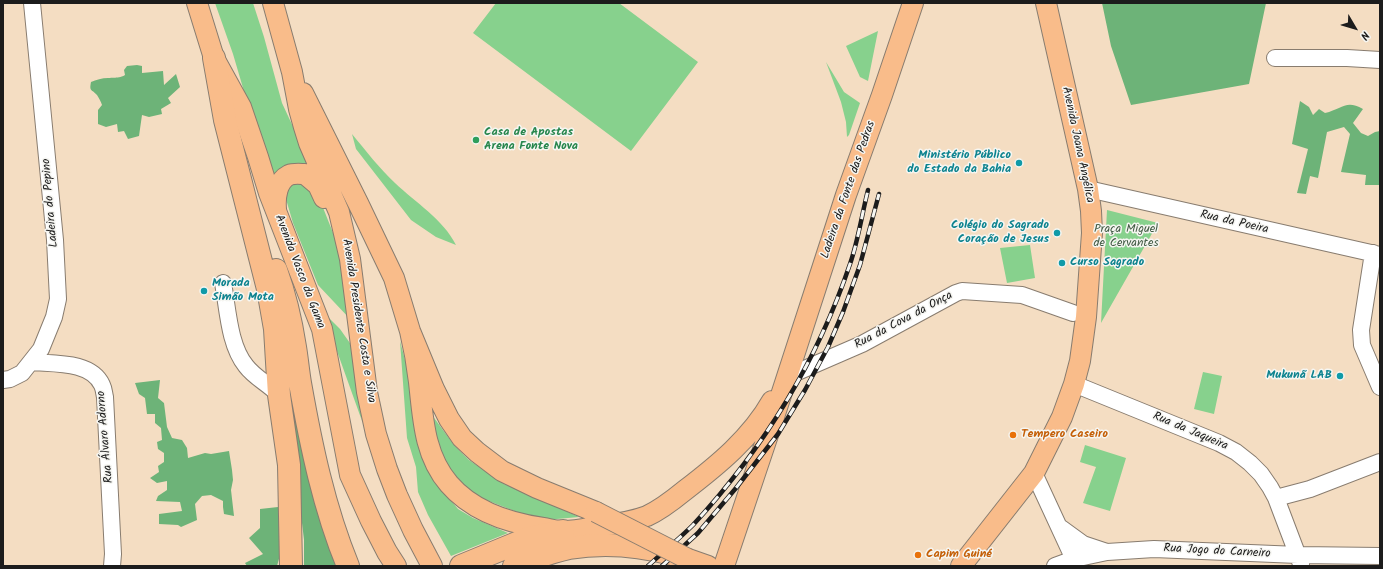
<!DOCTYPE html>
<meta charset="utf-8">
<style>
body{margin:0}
#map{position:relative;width:1383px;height:569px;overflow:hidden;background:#f4ddc2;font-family:Kalam,sans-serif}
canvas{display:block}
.frame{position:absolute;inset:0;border:4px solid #1c1c1c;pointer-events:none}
.north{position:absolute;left:1335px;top:8px;width:40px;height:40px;-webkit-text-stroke:3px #f6f6f2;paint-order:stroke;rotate:128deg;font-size:11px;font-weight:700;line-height:16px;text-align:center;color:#1c1c1c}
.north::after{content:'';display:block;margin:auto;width:14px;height:18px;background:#1c1c1c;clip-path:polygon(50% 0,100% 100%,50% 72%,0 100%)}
</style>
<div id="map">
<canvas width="1383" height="569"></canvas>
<div class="frame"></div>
<div class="north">N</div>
</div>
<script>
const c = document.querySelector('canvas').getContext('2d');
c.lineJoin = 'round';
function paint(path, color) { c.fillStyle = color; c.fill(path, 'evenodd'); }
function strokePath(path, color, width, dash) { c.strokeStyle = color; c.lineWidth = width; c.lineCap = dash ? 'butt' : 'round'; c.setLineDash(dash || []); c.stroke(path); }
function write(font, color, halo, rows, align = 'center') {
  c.font = font + ' Kalam,sans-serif'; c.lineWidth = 3; c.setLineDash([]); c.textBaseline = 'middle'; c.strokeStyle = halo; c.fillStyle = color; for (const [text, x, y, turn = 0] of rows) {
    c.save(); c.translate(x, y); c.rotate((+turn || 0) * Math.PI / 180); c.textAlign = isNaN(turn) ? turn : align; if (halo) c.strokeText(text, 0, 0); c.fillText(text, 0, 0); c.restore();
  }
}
paint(new Path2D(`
 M215,3H253L264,37L282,103L302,146L315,171L271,183L233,54Z
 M496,3H619L698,62L631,151L473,33Z
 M878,31L868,81L860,77L846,46Z
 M826,62L844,92L860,103L849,135L847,137L846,122L841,102Z
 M352,134C366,151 380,169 395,183C416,203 443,219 456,245L436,237L411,220L356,149Z
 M300,179L320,200L339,248L350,319L318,285L293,223L283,189Z
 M1107,210L1158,223L1101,323Z
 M1030,245L1035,278L1007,283L1000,248Z
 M323,312L340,329L352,346L362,421Z
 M400,341L410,379L417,432L423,459L431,474L443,491L458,509L473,518L508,533L451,556L428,515L418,492L416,467L407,438Z
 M1203,372L1222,376L1214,414L1194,409Z
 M432,415L454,445L469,460L504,484L542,500L579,517L546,520L517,512L486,500L467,489L445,463L435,439Z
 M1085,445L1126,458L1110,511L1083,503L1096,467L1080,462Z`), '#87d18d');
paint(new Path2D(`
 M1102,3H1266L1249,84L1131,105L1111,46Z
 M137,65L142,66V73L163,71L164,85L176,74L180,87L168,98L171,103L161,109L162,114L149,117L142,115L139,136L128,139L124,131L118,132L117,124L106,127L98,124V110L102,105C101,102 99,98 97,95C92,89 89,92 91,82C96,80 102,78 108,78C115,77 118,79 125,75L124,70L127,66Z
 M1300,101L1309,107L1313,115L1319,109L1325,113C1342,109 1346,99 1363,109L1353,123L1361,133L1368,136L1375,132L1380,131V185H1365L1366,175L1341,172L1350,134L1344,127L1327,132L1318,178L1310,176L1306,194L1297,193L1308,149L1292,144Z
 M160,380L158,398L164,403L167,427L172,438L182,440L187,448L188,458L205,453L211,454L229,451L232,470L233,480L231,490L234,516L224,514L223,507V501L211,495L202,496L195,504L197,520L181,527L178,525L159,524V514L182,511L180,502L156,501L158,496L167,490V481L157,483L150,478L159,472L158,466L164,462V453L158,449L157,442L162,440L161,428L155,423V414H147L145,398L139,394L135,383Z
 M289,380L339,566H304V540L292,437Z
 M287,506L282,548L277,566H247L245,563L263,554L249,538L260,528V509Z`), '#6db378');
const minor = new Path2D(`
 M1275,58H1347L1380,60
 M1088,189L1380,255
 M1373,253L1361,330L1362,345L1380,387
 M223,283C228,310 229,345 246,366C255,378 269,384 279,395
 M32,362C54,364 91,361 102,385C104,389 104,393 105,397L113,554L112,566
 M786,377L862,344L956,293L962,291L1022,295L1073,313
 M3,380L10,379L22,373L41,349L54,317L58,299L55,240L32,3
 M1074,384L1219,443L1236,452L1250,463L1261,474L1270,487L1276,498L1301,564
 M1034,473L1077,566
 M1276,498L1310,489L1380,462
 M1061,528L1083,544L1107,552
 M1055,566L1074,559L1107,552L1154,549L1298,555L1380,556`);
const major = new Path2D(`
 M197,3L214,58L241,107L258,157L269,193L322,329L350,475L371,521L387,552L396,566
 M273,3L292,72L299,109L304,127L309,143L339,212L350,259L367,392L376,434L387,469L397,495L413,530L432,566
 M303,93L358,203L394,278L410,331L434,389L449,419L462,438L477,452L502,471L537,488L596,512
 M276,209C275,197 277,181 289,175C294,173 301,174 305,174L318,185L324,198
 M410,331C414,348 417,365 419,382C423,418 424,455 449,484C473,512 509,523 543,528C550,529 557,531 564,531C576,531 588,528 600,526C616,524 631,522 647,516C660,510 673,500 684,491C718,465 751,438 772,401
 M688,559L708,566
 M724,566L772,423L846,195L882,95L913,3
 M961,566L1034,473L1062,417L1074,384L1080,361L1086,317L1092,233L1091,211L1088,189L1046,3`);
const highway = new Path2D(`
 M214,58L225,120L268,289L275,329L279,395L289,465L291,566
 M276,270C285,295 291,321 295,347C297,359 298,371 300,383C311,445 324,508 348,566
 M461,566L529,538L563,531
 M514,566C532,559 550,552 569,548C604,542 638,545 672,554`);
strokePath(minor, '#887c6f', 18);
strokePath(major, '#887c6f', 22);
strokePath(highway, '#887c6f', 24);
strokePath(minor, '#fff', 16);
strokePath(major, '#f9bc8a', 20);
strokePath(highway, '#f9bc8a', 22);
const rail = new Path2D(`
 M648,566C663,552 679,539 693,525C763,449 817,362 850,264C858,241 862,214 868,190
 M662,566L698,533L736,488L778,434L805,390L828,347L843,312L860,265L879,194`);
strokePath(rail, '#1c1c1c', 4.5);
strokePath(rail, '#f6f6f2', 3, [9]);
const majorBridge = new Path2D(`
 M596,512L688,559`);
strokePath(majorBridge, '#887c6f', 22, []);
strokePath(majorBridge, '#f9bc8a', 20);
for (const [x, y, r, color] of [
 [476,140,4,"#2e9e5b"],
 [1019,163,4,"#0f9aa8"],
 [1057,233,4,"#0f9aa8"],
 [1062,263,4,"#0f9aa8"],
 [204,291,4,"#0f9aa8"],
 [1340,376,4,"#0f9aa8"],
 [1013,435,4,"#e8710a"],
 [918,555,4,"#e8710a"]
]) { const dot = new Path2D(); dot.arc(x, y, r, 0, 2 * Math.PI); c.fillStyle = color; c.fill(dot); strokePath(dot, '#f6f6f2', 1.5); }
write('bold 12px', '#27864d', '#f6f6f2', [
 ["Casa de Apostas",484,133],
 ["Arena Fonte Nova",484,147]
], 'left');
write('12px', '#1c1c1c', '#f6f6f2', [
 ["Avenida Joana Angélica",1077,145,78],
 ["Ladeira da Fonte das Pedras",849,190,-71],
 ["Ladeira do Pepino",51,203,-95],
 ["Rua da Poeira",1234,223,13],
 ["Avenida Vasco da Gama",299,272,69],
 ["Avenida Presidente Costa e Silva",358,321,81],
 ["Rua da Cova da Onça",904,321,-28],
 ["Rua da Jaqueira",1190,432,23],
 ["Rua Álvaro Adorno",106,437,-95],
 ["Rua Jogo do Carneiro",1217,552,3]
]);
write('bold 12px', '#0d838f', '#f6f6f2', [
 ["Ministério Público",1011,156],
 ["do Estado da Bahia",1011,170],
 ["Colégio do Sagrado",1049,226],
 ["Coração de Jesus",1049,240],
 ["Curso Sagrado",1070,263,"left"],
 ["Morada",212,284,"left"],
 ["Simão Mota",212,298,"left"],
 ["Mukunã LAB",1332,376]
], 'right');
write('12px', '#415b44', '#f6f6f2', [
 ["Praça Miguel",1126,230],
 ["de Cervantes",1126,244]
]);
write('bold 12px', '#c56008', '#f6f6f2', [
 ["Tempero Caseiro",1021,435],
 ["Capim Guiné",926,555]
], 'left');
</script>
